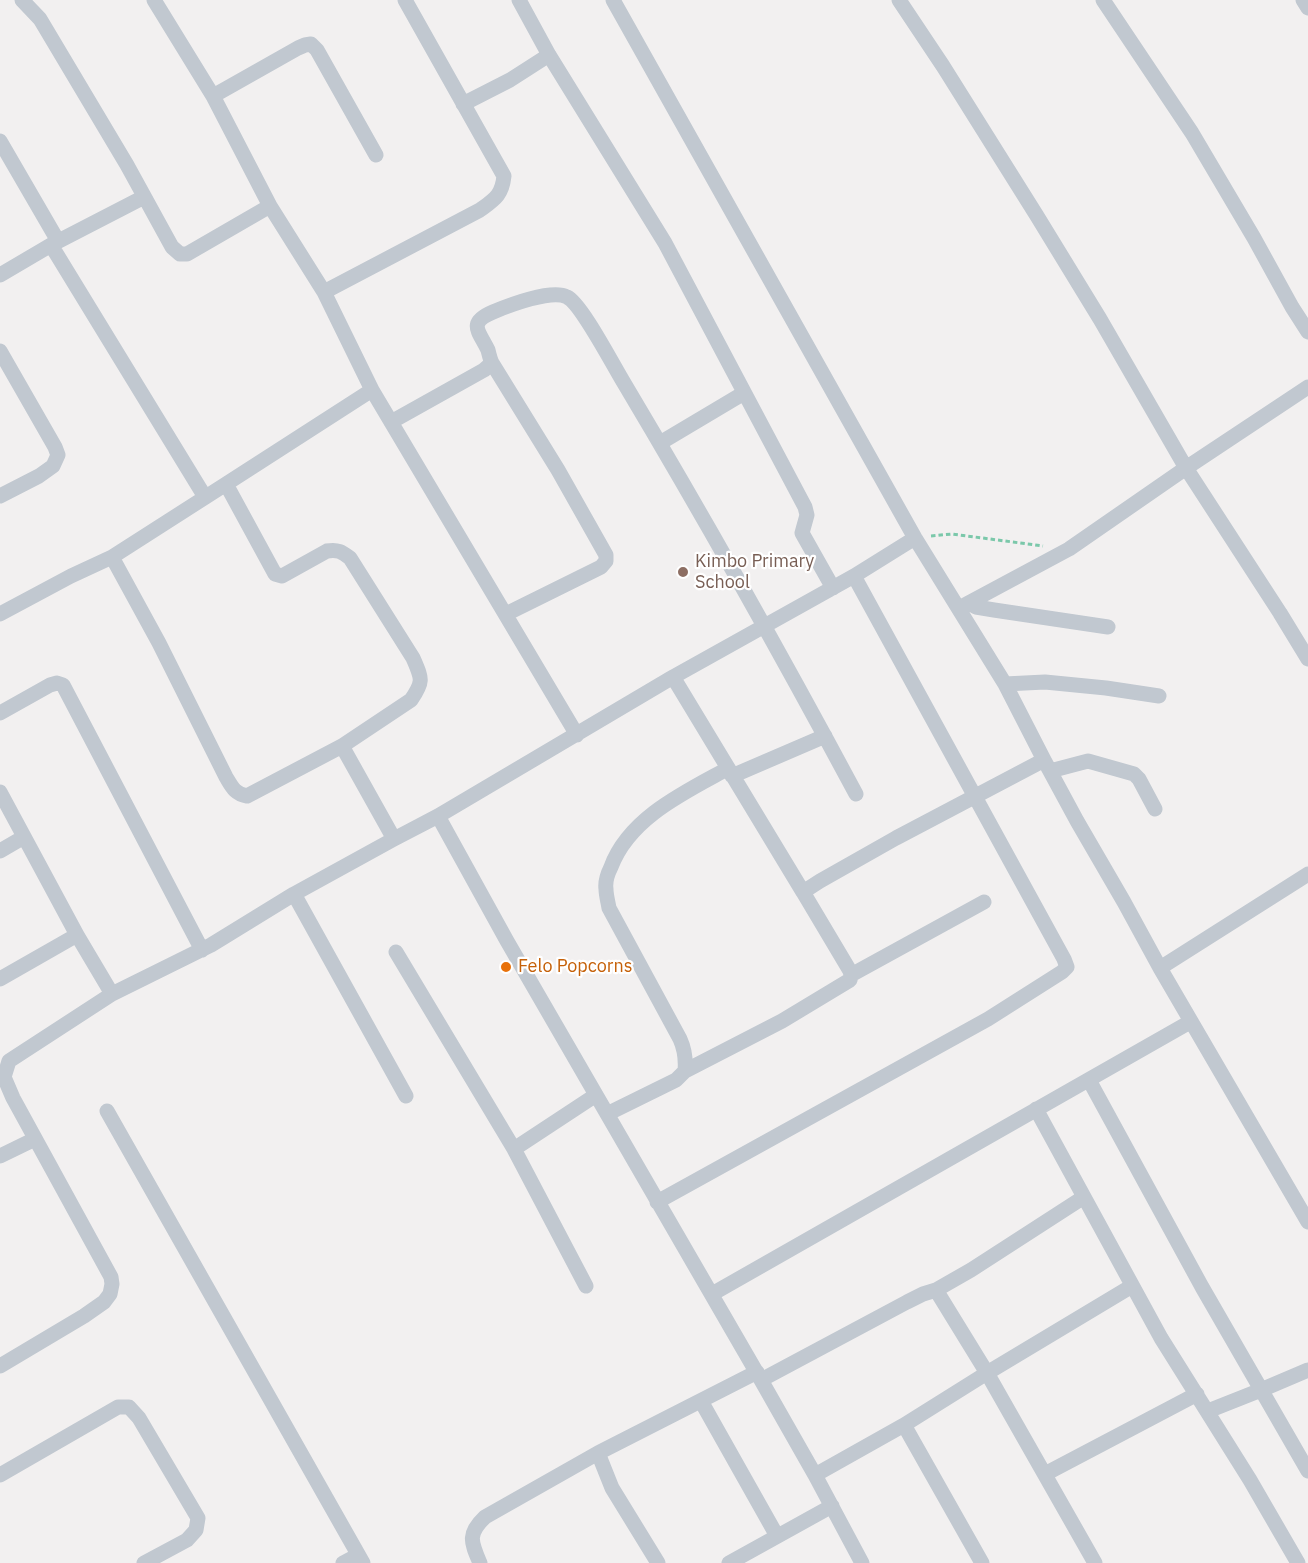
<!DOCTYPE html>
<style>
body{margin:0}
canvas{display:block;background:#f2f0f0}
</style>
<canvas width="1308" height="1563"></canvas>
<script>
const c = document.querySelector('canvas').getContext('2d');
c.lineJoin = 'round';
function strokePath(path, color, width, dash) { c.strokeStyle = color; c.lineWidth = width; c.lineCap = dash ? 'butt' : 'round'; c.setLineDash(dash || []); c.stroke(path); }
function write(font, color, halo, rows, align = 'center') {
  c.font = font + ' "IBM Plex Sans",sans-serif'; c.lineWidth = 4.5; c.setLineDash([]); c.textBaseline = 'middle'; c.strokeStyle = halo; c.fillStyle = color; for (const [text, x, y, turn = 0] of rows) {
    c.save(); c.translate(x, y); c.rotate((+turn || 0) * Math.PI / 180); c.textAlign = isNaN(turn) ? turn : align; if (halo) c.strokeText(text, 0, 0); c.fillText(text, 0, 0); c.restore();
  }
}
strokePath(new Path2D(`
 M931,536L952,534L1043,546`), '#7bc8aa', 3, [4.5, 3]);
strokePath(new Path2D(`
 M22,0L40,19L127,165L172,247L180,254H187L270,206
 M154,0L213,96L270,206L324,292L372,390L577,735
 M519,0L549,55L665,243L805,507L807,515L802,533L833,588
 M613,0L915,538L1005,684L1044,760L1077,821L1124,902L1160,968L1308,1222
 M899,0L943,66L1037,216L1100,319L1186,468L1280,613L1308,659
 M1103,0L1192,133L1254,238L1292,307L1308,332
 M1303,0L1308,8
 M213,96L298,48L305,45L311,44L317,50L376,155
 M463,104L510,80L549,55
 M0,141L58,241
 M51,245L205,497
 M0,275L51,245L144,197
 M324,292L480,210C495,199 502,195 504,176L405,0
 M0,351L55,447L58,455L53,466L39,476L0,496
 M492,363L558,470L606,555V561L601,567L506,614
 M391,422L484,370L492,363C490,359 489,354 488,350C479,331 467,323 493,312C510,305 552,289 567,297C581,303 614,367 624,383C705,519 782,656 856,794
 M660,443L744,393
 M226,484L372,390
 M969,603L976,607L994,610L1108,627
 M959,608L1069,549L1186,468L1308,387
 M0,614L71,576L112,557L226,484L275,574L282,576L327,551C338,549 342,552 350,558L413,658C422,679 424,681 411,700L342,746L247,796C235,794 232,787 226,777L159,643L112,557
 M673,677L803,892
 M1005,684L1045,682L1106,688L1159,696
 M0,713L50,685L57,683L63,685L202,950
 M342,746L394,839
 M1050,771L1088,761L1134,774L1139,779L1155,809
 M732,776L825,736
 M0,792L77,935L112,994
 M438,816L507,941L761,1380L815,1475L862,1563
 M0,851L24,837
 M294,894L406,1096
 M396,952L514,1149L586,1286
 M1160,968L1308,874
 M851,975L984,902
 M0,979L77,935
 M685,1071L782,1021L850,980L851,975L850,971L803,892L820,881L896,838L1044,760
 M1089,1080L1202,1287L1308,1471
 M1036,1109L1161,1338L1250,1480L1298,1563
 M107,1111L363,1563
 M607,1114L676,1080L685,1071C686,1059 685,1050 680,1039L609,908C608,902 606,895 606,889C605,882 608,873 611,867C629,818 685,792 727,769
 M514,1149L596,1095
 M0,1156L35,1139
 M657,1202L988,1019L1062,972L1067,967L1064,959L854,576
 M712,1294L1190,1022
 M0,1366L84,1316L104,1302L110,1294L112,1284L111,1277L13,1098L4,1077L9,1061L112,994L211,945L294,894L394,839L438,816L673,677L854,576L915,538
 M761,1380L907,1302L923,1294L936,1290
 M701,1401L777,1536
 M1208,1411L1261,1390L1308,1370
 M904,1425L982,1563
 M598,1453L612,1488L658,1563
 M1045,1474L1197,1394
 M0,1475L118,1407H129L139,1418L198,1518L196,1530L187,1540L144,1563
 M815,1475L904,1425L987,1373L936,1290L971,1270L1084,1197
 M343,1563L358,1555
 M480,1563C471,1542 467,1534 485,1517L598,1453L757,1372
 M729,1563L832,1506
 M1095,1563L987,1373L1132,1286`), '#c1c8d0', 15);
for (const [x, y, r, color] of [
 [683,572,6,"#8d6e63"],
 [506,967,6,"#e8710a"]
]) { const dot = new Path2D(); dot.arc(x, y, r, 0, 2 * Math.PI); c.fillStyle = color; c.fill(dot); strokePath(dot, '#fff', 2); }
write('18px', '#785e54', '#fff', [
 ["Kimbo Primary",695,562],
 ["School",695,583]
], 'left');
write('18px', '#c56008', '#fff', [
 ["Felo Popcorns",518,967]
], 'left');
</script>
